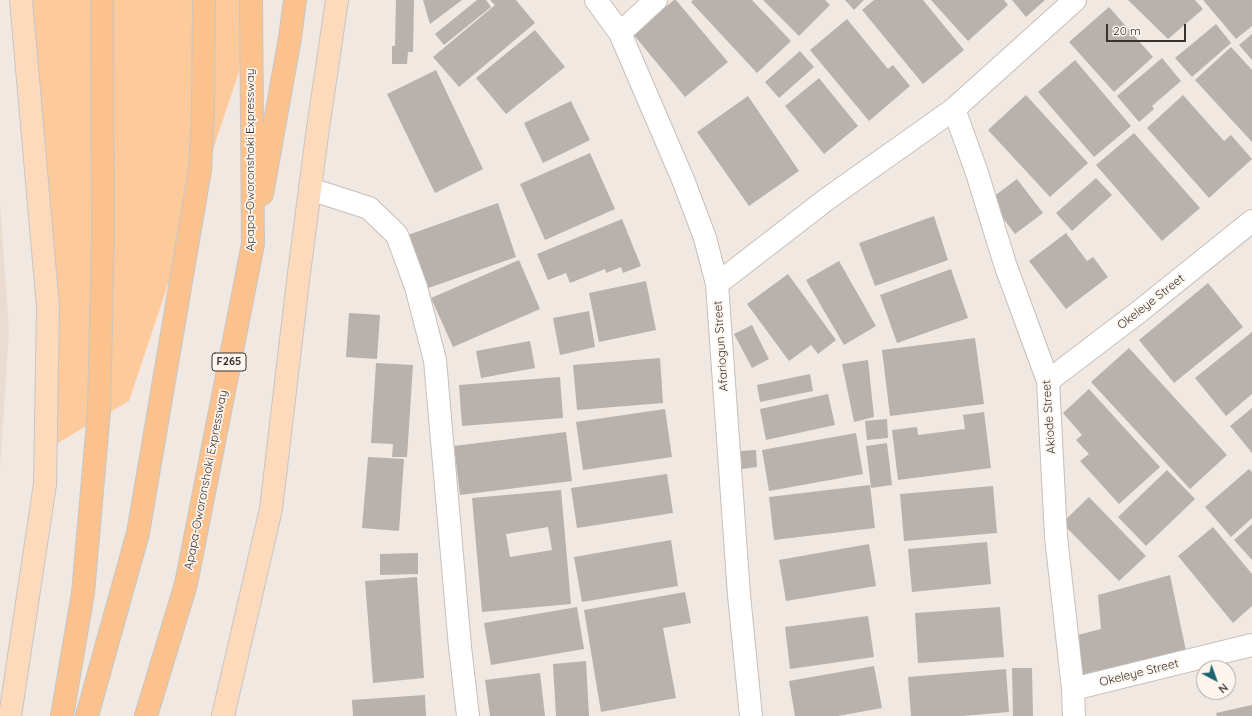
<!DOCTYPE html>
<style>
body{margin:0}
#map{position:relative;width:1252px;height:716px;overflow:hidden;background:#f0e8e1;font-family:Quicksand,sans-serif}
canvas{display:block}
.north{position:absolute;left:1196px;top:660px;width:40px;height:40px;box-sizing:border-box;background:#fdf5ee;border:1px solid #ada7a2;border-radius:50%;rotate:139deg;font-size:11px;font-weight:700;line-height:16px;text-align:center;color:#363331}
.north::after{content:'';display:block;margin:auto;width:14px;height:18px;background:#1b6472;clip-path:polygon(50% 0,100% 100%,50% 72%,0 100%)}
.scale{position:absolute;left:1106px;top:24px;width:80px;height:18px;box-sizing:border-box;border:2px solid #363331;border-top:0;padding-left:5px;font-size:12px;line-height:14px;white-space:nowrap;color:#363331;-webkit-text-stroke:3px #fdf5ee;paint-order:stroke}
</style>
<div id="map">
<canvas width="1252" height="716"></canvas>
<div class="north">N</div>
<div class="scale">20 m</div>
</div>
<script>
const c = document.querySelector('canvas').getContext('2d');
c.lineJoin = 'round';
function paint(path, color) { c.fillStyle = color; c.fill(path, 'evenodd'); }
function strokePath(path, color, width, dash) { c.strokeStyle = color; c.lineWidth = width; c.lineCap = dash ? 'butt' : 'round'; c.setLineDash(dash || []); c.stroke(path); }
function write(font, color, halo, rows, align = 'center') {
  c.font = font + ' Quicksand,sans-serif'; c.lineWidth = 3.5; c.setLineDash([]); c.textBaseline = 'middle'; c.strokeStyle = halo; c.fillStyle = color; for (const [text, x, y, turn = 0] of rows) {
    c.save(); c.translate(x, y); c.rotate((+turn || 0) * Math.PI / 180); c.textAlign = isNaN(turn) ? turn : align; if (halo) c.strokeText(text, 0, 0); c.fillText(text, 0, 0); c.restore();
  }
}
paint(new Path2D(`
 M0,203L9,331L0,468Z`), '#eadcd0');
paint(new Path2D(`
 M31,0H263L129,401L44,451Z`), '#fdca9b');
paint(new Path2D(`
 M396,0H414L413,52H408L407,64H392V46H395Z
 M423,0H462L430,24Z
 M477,0H486L491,7L444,45L435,34Z
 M490,0H516L535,23L459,87L433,57L495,5Z
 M674,0H676L728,62L685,97L633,34Z
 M693,0H752L791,41L757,73L691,2Z
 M763,0H825L830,5L799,36Z
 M845,0H864L854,10Z
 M874,0H923L964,50L923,84L862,10Z
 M931,0H1004L1008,5L968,41Z
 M1012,0H1045L1026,17Z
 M1128,0H1195L1203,9L1168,39Z
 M1203,0H1252V26L1236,39Z
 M1109,7L1153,57L1114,92L1069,42Z
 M847,19L888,69L893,65L910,86L869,121L810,50Z
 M1216,24L1231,43L1192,77L1175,58Z
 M535,30L565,67L506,114L476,78Z
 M1252,34V60L1239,45Z
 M1231,47L1252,70V142L1195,80Z
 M800,51L814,67L779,98L765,82Z
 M1162,58L1181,81L1152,106L1154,109L1139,122L1117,96Z
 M1075,60L1131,126L1094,157L1038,92Z
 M436,70L483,169L435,193L387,94Z
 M819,78L858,126L824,154L785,106Z
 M1026,95L1088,163L1050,197L988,130Z
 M1183,95L1224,141L1231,135L1252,159L1209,198L1147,128Z
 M748,96L799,171L749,206L697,132Z
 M571,101L590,140L543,163L524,123Z
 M1134,133L1200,208L1162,241L1096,165Z
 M590,153L615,209L545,240L520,184Z
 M1096,178L1112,195L1072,231L1056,213Z
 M1017,179L1043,213L1015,234L989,200Z
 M498,203L516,257L423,290L405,236Z
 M934,216L948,260L875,286L859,243Z
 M622,219L641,266L623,273L621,267L606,273L605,269L570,283L566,273L548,280L537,254Z
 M1066,233L1087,261L1093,257L1108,277L1066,309L1029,261Z
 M519,260L540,309L453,347L431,298Z
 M839,261L876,326L844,345L806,280Z
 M951,269L968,318L897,343L880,295Z
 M788,274L836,340L818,354L811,345L789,361L747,304Z
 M646,281L656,330L599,342L589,293Z
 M1208,283L1243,327L1174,383L1139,340Z
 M589,311L595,347L560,355L553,318Z
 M349,313L380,315L377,359L346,357Z
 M752,325L769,359L752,368L734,334Z
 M1252,332V394L1226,416L1195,378Z
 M975,338L984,404L890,416L882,350Z
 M530,341L535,368L481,378L476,351Z
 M1129,348L1227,455L1190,489L1091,382Z
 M660,358L663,403L577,410L573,365Z
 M868,360L874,417L854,422L842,364Z
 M376,363L413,365L407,457H392L393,444L371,443Z
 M810,374L813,391L760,402L757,385Z
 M560,377L563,418L462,426L459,385Z
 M1089,389L1160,467L1119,504L1080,461L1089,454L1076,440L1082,435L1063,413Z
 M828,394L835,425L766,440L760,409Z
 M1252,408V453L1230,426Z
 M665,409L672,457L583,470L576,422Z
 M984,412L991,468L898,480L892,430L917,427L918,435L965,429L963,415Z
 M887,419L888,438L867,440L865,421Z
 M566,432L572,481L460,495L454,446Z
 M856,433L863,474L769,491L762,450Z
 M887,443L892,485L871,488L866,446Z
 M756,450L757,467L742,469L740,451Z
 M368,457L404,459L399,531L362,528Z
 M1249,469L1252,472V518L1231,537L1205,507Z
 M1167,470L1195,499L1146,546L1118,517Z
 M667,474L673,513L577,528L571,488Z
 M870,485L875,528L774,540L769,497Z
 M993,486L997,533L904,541L900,494Z
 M561,490L571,604L482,612L472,498ZM548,527L552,550L510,557L506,534Z
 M1089,497L1146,556L1119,581L1062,523Z
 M1252,524V560L1234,540Z
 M1213,527L1252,574V606L1233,623L1178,556Z
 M671,540L678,586L582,602L574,557Z
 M987,542L991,584L912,592L908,549Z
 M869,544L876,586L786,601L779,560Z
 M418,553V574L380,575V554Z
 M1170,575L1186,651L1075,676L1074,636L1101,629L1098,595Z
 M417,577L424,678L373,683L365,581Z
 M685,592L691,623L663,628L676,698L601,712L584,610Z
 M577,607L584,649L491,665L484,623Z
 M1000,607L1004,657L918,663L915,613Z
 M868,616L874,657L790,669L785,627Z
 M586,661L589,716H556L553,664Z
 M874,666L882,708L838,716H795L789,681Z
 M1012,668H1032L1033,716H1013Z
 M1006,669L1009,712L962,716H911L908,677Z
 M540,673L545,716H490L485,680Z
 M425,695L426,716H353L352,700Z
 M1252,705V716H1217L1216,713Z`), '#b9b1ab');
const minor = new Path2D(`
 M596,0L620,33L684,182L705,238L717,284L739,595L751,716
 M620,33L656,0
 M954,109L977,173L1005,264L1048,381L1056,537L1073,689L1074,716
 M310,189L369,208L397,235L416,287L435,360L460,647L468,716
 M717,284L827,199L954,109L1075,0
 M1048,381L1140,311L1252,221
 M1073,689L1252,645`);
const major = new Path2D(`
 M10,716L45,484L48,307L21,0
 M223,716L271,509L298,281L317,135L337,0`);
const highway = new Path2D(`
 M262,194L290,38L295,0
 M62,716L83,593L99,411L103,235L102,0
 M87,716L138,533L200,170L203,114L204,0
 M146,716L186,584L253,244L251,0`);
strokePath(minor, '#c7bfb9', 24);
strokePath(major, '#c7c6c5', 24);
strokePath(highway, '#c7c6c5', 24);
strokePath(minor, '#fff', 22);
strokePath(major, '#fddabb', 22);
strokePath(highway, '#fbc28d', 22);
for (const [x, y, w] of [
 [229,362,34]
]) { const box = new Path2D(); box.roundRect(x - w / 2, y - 9, w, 18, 3); c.fillStyle = '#fdf5ee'; c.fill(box); strokePath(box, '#363331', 1); }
write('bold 11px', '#363331', null, [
 ["F265",229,362]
]);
write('12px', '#363331', '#fdf5ee', [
 ["Apapa-Oworonshoki Expressway",250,160,-90],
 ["Okeleye Street",1151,302,-38],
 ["Afariogun Street",721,346,-94],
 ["Akiode Street",1049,417,-94],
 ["Apapa-Oworonshoki Expressway",206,480,-79],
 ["Okeleye Street",1139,673,-14]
]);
</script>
